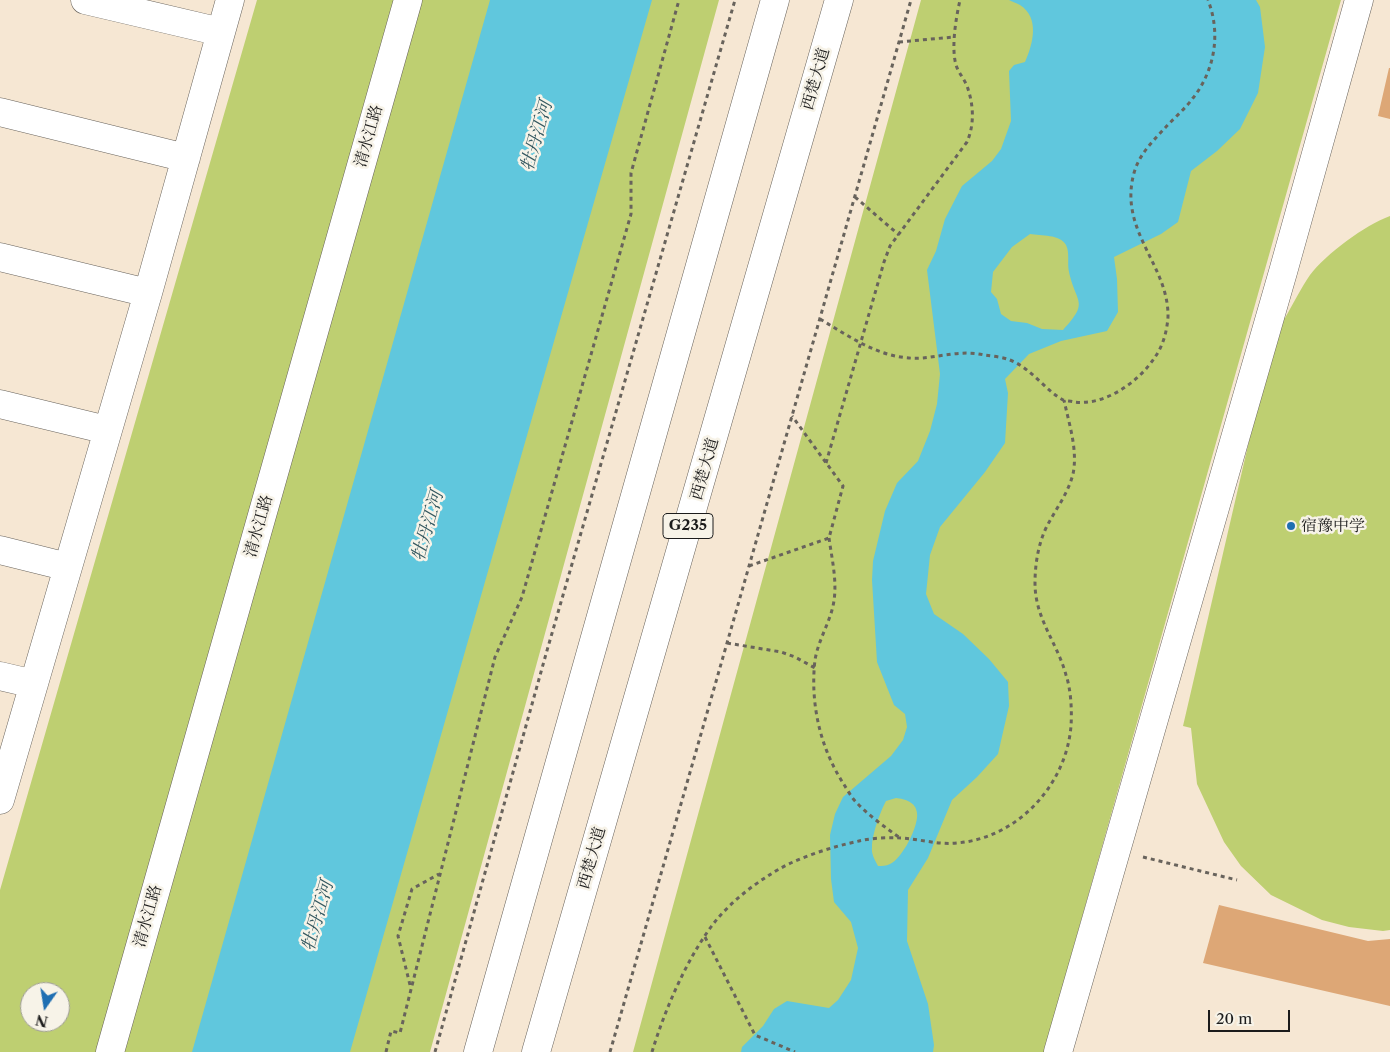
<!DOCTYPE html>
<meta charset="utf-8">
<style>
body{margin:0}
#map{position:relative;width:1390px;height:1052px;overflow:hidden;background:#f6e7d3;font-family:"Libre Caslon Text",serif}
canvas{display:block}
.north{position:absolute;left:20px;top:982px;width:50px;height:50px;box-sizing:border-box;background:#f7f3e8;border:1px solid #9f9d96;border-radius:50%;rotate:193deg;font-size:14px;font-weight:700;line-height:20px;text-align:center;color:#1c1c1c}
.north::after{content:'';display:block;margin:auto;width:18px;height:22px;background:#1f6fb2;clip-path:polygon(50% 0,100% 100%,50% 72%,0 100%)}
.scale{position:absolute;left:1208px;top:1010px;width:82px;height:22px;box-sizing:border-box;border:2px solid #1c1c1c;border-top:0;padding-left:6px;font-size:15px;line-height:18px;white-space:nowrap;color:#1c1c1c;-webkit-text-stroke:4px #f7f3e8;paint-order:stroke}
</style>
<div id="map">
<canvas width="1390" height="1052"></canvas>
<div class="north">N</div>
<div class="scale">20 m</div>
</div>
<script>
const c = document.querySelector('canvas').getContext('2d');
c.lineJoin = 'round';
function paint(path, color) { c.fillStyle = color; c.fill(path, 'evenodd'); }
function strokePath(path, color, width, dash) { c.strokeStyle = color; c.lineWidth = width; c.lineCap = dash ? 'butt' : 'round'; c.setLineDash(dash || []); c.stroke(path); }
function write(font, color, halo, rows, align = 'center') {
  c.font = font + ' "Libre Caslon Text","Noto Serif SC",serif'; c.lineWidth = 5; c.setLineDash([]); c.textBaseline = 'middle'; c.strokeStyle = halo; c.fillStyle = color; for (const [text, x, y, turn = 0] of rows) {
    c.save(); c.translate(x, y); c.rotate((+turn || 0) * Math.PI / 180); c.textAlign = isNaN(turn) ? turn : align; if (halo) c.strokeText(text, 0, 0); c.fillText(text, 0, 0); c.restore();
  }
}
paint(new Path2D(`
 M257,0H719L430,1052H0V890ZM30,992H60V1022H30Z
 M921,0H1341L1044,1052H633Z
 M1390,216V930L1383,931L1349,927L1322,920L1271,895L1241,866L1224,842L1197,784L1191,728L1183,726L1278,316L1285,318C1293,304 1301,288 1310,275C1326,254 1365,225 1390,216Z`), '#becf71');
paint(new Path2D(`
 M490,0H652L350,1052H192Z
 M1009,0H1256L1260,7L1265,47L1258,93L1240,129L1217,151L1191,171L1178,222L1161,234L1114,257L1117,279L1118,312L1107,331L1061,341L1029,354L1005,379L1008,393L1005,443L985,472L940,527L930,555L926,594L934,614L963,634L989,659L1008,682L1009,706L998,754L977,777L952,800L928,858L908,890L907,941L928,1004L934,1045L933,1052H741L742,1047L763,1026L774,1009L787,1001L829,1008L838,1000L851,980L858,948L851,922L834,902L831,879L830,835L835,814L843,797L891,756L903,740L907,727L905,714L894,705L877,662L872,580L873,561L885,511L897,483L918,461L930,431L937,404L940,374L927,270L936,251L945,219L962,186L992,161L1001,149L1011,121L1009,71L1014,65L1025,62C1033,44 1040,18 1020,5C1017,3 1012,2 1009,0ZM1030,234C1041,236 1060,234 1066,245C1070,253 1067,263 1069,272C1076,304 1090,301 1063,330L1042,329L1027,323L1011,321L1001,314L997,299L991,292L993,272L1012,247ZM896,798C905,799 916,802 917,813C919,826 902,859 890,864C886,866 882,866 878,866C875,860 871,854 872,847C872,835 880,812 886,801Z`), '#60c7dd');
paint(new Path2D(`
 M1389,68H1390V119L1378,116Z
 M1219,905L1368,941L1390,939V1006L1203,963Z`), '#dda776');
const minor = new Path2D(`
 M85,0L221,32
 M0,112L186,158
 M0,257L148,293
 M0,404L107,430
 M0,550L68,567
 M0,676L34,684
 M0,800L148,293L230,0
 M110,1052L408,0
 M1058,1052L1283,272L1359,0`);
const highway = new Path2D(`
 M478,1052L775,0
 M536,1052L839,0`);
strokePath(minor, '#68635c', 29);
strokePath(highway, '#68635c', 29);
strokePath(new Path2D(`
 M899,42L954,37
 M855,197L899,235
 M820,319C852,338 883,361 923,358C943,356 964,350 984,355C992,356 1002,357 1010,360C1031,368 1045,390 1063,400C1066,401 1071,401 1074,402C1105,406 1139,382 1155,357C1163,346 1167,331 1168,317C1169,265 1118,231 1134,173C1139,155 1151,143 1164,129C1173,119 1185,109 1193,98C1215,70 1221,33 1208,0
 M826,463L884,262L890,246L967,142C974,126 974,107 968,89C966,81 959,74 956,65C951,47 956,18 960,0
 M829,538C832,560 838,584 833,606C829,624 818,641 815,660C810,703 820,747 843,783C847,789 851,797 856,802C869,816 885,827 900,838
 M749,566L829,538L843,486L792,416
 M727,643L781,652L795,657L815,668
 M1143,857L1237,880
 M705,937L755,1035L795,1052
 M410,985L398,936L412,889L439,874
 M386,1052L391,1031L400,1033L495,657L522,597L631,214V173L679,0
 M435,1052L546,654L735,0
 M610,1052L911,0
 M652,1052C665,1009 689,953 718,918C732,902 750,887 768,876C792,859 831,847 859,841C872,838 888,837 901,838C920,839 938,845 957,843C1017,838 1066,786 1071,726C1072,710 1071,690 1066,675C1057,642 1035,619 1035,583C1035,565 1038,545 1046,528C1055,510 1068,494 1073,474C1078,450 1069,424 1064,400`), '#68635c', 3, [4, 4]);
strokePath(minor, '#fff', 28);
strokePath(highway, '#fff', 28);
for (const [x, y, r, color] of [
 [1291,526,5,"#1f6fb2"]
]) { const dot = new Path2D(); dot.arc(x, y, r, 0, 2 * Math.PI); c.fillStyle = color; c.fill(dot); strokePath(dot, '#f7f3e8', 2); }
for (const [x, y, w] of [
 [688,526,50]
]) { const box = new Path2D(); box.roundRect(x - w / 2, y - 12.5, w, 25, 4); c.fillStyle = '#f7f3e8'; c.fill(box); strokePath(box, '#1c1c1c', 1); }
write('bold 15px', '#1c1c1c', null, [
 ["G235",688,526]
]);
write('16px', '#1c1c1c', '#f7f3e8', [
 ["西楚大道",816,79,-74],
 ["清水江路",369,136,-74],
 ["西楚大道",705,469,-74],
 ["清水江路",259,526,-74],
 ["西楚大道",592,858,-74],
 ["清水江路",148,916,-74]
]);
write('16px', '#1c1c1c', '#f7f3e8', [
 ["宿豫中学",1301,526]
], 'left');
write('italic 18px', '#345860', '#f7f3e8', [
 ["牡丹江河",537,136,-74],
 ["牡丹江河",428,526,-74],
 ["牡丹江河",318,916,-74]
]);
</script>
